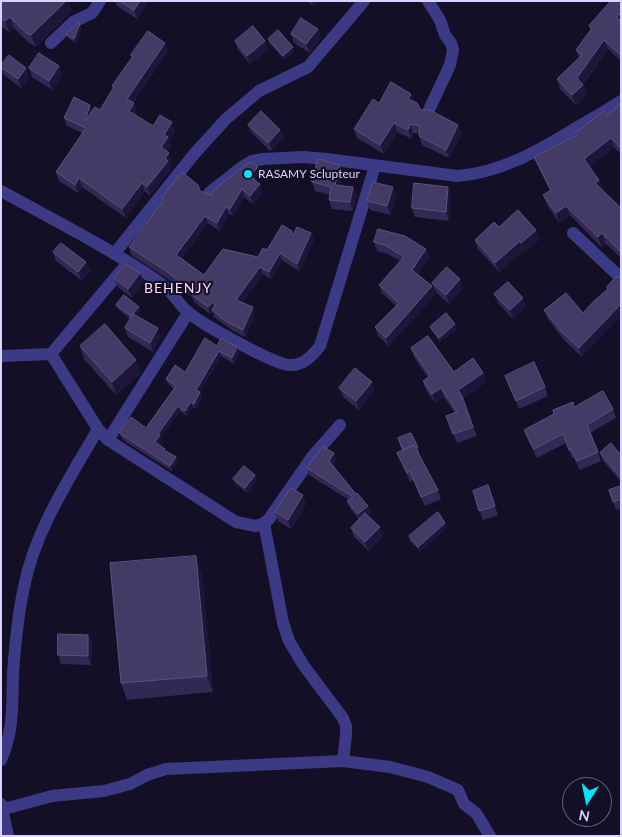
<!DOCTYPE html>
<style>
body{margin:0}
#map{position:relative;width:622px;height:837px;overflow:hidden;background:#130f26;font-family:Lato,sans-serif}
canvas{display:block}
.frame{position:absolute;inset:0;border:2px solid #d9d4ff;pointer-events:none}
.north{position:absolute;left:562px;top:777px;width:50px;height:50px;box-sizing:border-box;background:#130f26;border:1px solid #625e7d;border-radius:50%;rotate:191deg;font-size:14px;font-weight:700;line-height:20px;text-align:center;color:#d9d4ff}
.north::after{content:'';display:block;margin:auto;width:18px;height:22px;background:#00e5ff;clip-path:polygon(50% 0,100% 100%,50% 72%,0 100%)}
</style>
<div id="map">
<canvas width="622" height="837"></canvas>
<div class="frame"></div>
<div class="north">N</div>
</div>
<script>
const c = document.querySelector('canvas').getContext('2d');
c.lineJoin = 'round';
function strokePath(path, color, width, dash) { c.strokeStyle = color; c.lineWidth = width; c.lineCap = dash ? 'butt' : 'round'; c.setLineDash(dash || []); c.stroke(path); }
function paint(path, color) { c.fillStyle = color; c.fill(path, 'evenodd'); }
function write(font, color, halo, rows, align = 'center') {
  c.font = font + ' Lato,sans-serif'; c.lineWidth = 4.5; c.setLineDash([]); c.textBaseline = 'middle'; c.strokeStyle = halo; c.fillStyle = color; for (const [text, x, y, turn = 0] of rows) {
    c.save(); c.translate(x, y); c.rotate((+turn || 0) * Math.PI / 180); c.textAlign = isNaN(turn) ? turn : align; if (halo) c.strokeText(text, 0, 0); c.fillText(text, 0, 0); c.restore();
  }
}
strokePath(new Path2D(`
 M51,43L73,22L92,13L100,1
 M428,112L450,65L453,50L451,43L445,35L440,20L428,1
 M1,191C54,220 109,248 159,282C172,290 177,303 188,312C201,324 274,364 289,365C303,366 312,356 320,346L375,166
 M209,193L242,167L252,161L263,159L303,157L327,159L457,176C500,173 538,151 574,129C590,120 606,111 621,101
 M573,233L621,278
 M114,254L195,153L226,119L259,91L308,67L364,1
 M51,354L98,429
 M1,356L51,354L125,266
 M108,440L188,313
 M264,523L269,519L312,457L340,425
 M1,760C14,730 12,705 13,674C15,644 18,615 24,587C35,530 70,478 98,429L108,440L236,522L256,526L264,523L283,623L289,641L304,666L343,718L346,726V735L343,761
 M1,804L8,836
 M4,809L52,796L104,791L130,784L147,775L166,769L343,761L390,767L428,777L458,790L464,804L476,813L490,836`), '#3d3a85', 12);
paint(new Path2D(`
 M1,1H68L72,11L36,47L29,43L14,28L9,32L1,27Z
 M115,1H149L137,19L116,5Z
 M307,1H318L313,6Z
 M621,5V61L608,49L583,84L587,94L576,105L560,89L557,79L579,58L576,50L591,30L589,26Z
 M82,28L76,43L68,38L66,34Z
 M318,29L321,38L310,53L294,43L291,34Z
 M268,39L294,52L285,60L270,44Z
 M235,41L268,50L250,64L238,50Z
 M165,43L168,51L133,103L137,112L135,115L153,126L175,131L169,141L171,146L167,151L172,161L170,164L171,169L150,196L145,191L126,218L82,187L78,193L59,181L56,172L82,133L67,126L64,118L90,105L92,111L100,110L113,89L112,86L132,57L131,55Z
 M1,65L26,68L30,77L21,88L4,75L1,69Z
 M59,66L62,75L52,90L32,77L29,68Z
 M411,94L414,102L421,110L458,125L462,134L449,158L422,145L419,136V134L413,133L412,139L397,132L384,154L357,138L354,129L379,103Z
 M621,104V154L614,147L589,167L599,180L602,190L621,208V258L605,243L601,247L570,215L559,223L547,205L543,195L550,191L538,166L534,157L576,136L575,133L607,115Z
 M248,125L280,130L284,138L272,150L270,151L252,133Z
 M340,165L343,173L340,186L353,187L356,196L353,211L332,209L329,200L330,195L315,191L312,182Z
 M258,167L260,174L255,180L263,192L253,204L244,197L233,216L229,214L220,231L208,223L182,258L204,275L258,257L267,250L292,231L294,235L311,233L314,240L299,271L282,260L271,279L263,274L242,303L255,315L245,337L230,329L214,317L213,312L210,314L194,302L192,297L168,279L131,255L129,247L162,202L161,198L201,191L211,195Z
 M448,187L451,196L449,221L415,217L412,208Z
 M396,196L391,215L370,210L367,201Z
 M499,227L536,230L540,239L524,252L523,250L499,272L478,249L475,240Z
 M374,242L426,249L429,257L418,274L432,286L435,295L389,346L378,336L375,327L396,306L382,293L379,285L400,261L388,254L377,251Z
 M53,252L86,262L90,271L82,281L56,261Z
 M616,277L582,357L564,340L548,319L544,310L583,313L608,290L607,287Z
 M114,278L144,282L132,298L118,287Z
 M432,283L463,288L449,304L436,292Z
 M494,294L526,307L513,319L498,303Z
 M116,305L139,307L140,311L136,316L161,337L153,352L128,337L125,328L130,319L118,309Z
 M430,327L457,329L440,342L432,331Z
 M80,346L141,373L116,395L84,359Z
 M217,346L237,347L239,352L234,364L221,356L200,392L202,398L196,409L193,407L187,416L180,411L161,437L162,440L159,445L166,451L176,457L178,462L172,471L124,441L121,437L119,432L146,428L174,389L168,384L166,379L185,372Z
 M411,348L454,372L486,382L463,398L477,436L457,443L446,416L455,413L444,397L435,403L426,390L423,381L428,378L414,357Z
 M505,376L545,387L548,396L519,409Z
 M339,388L375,390L359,410L343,397Z
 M574,407L613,409L616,418L590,433L601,461L580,470L574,458H572L566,443L537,458L527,438L524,430Z
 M418,447L419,452H418L438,490L441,499L425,506L413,480L410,482L397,453L403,451Z
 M334,453L336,460L332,466L356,494L368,506L371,513L367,515L383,536L369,551L354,537L351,528L359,519L350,508L347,501L349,500L309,475L307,468Z
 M600,453L621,455V482L603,461Z
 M255,475L257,480L247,493L235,483L233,479Z
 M488,485L498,515L483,520L473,491Z
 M621,486V509L616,510L609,490Z
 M306,504L291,529L278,521L275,512Z
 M445,523L447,528L420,551L410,541L409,536Z
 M202,573L213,692L127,700L121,683Z
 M88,635L92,643L91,665L61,664L58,655Z`), '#312854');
paint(new Path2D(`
 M66,1H68L72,11L36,47L31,35Z
 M140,1H149L137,19L134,10Z
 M311,1H318L313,6Z
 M621,13V26L617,17Z
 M10,17L14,28L9,32L5,21Z
 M80,24L82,28L76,43L74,39Z
 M318,29L321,38L310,53L306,44Z
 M604,40L608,49L580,87L577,78Z
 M265,41L268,50L250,64L247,56Z
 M165,43L168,51L130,107L127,99Z
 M293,47L294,52L285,60L283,56Z
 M59,66L62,75L52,90L49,81Z
 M26,68L30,77L21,88L18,79Z
 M583,85L587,94L576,105L572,95Z
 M411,94L415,102L408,99Z
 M134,103L137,112L132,120L129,111Z
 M90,105L93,113L85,121Z
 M172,122L175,131L169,141L171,146L165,156L161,147L164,135Z
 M394,123L397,132L384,154L380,145Z
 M410,124L413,133L412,139L408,130Z
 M458,125L462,134L449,158L446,150Z
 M280,130L284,138L272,150L269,142Z
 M611,138L614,147L587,169L584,159Z
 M169,153L172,161L170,164L171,169L150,196L147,187Z
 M340,165L343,173L338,194L335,185Z
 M258,167L260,174L253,183L250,176Z
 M79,178L82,187L78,193L75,185Z
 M599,180L603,190L599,193L595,183Z
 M142,183L145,191L126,218L122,209Z
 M260,184L263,192L253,204L250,196Z
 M353,187L356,196L353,211L350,202Z
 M393,187L396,196L391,215L387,206Z
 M448,187L451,196L449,221L446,212Z
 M242,189L244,197L233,216L230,209Z
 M566,206L570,215L559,223L556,213Z
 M226,207L229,214L220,231L217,223Z
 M205,216L208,223L179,262L176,255Z
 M536,230L540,239L524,252L521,243Z
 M311,233L314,240L299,271L297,264Z
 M602,233L605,243L601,247L598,237Z
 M520,241L523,250L499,272L495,263Z
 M426,249L429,257L415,278L412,270Z
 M280,253L282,260L271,279L269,272Z
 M86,262L90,271L82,281L78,272Z
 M260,267L263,274L239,307L236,300Z
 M140,273L144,282L132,298L128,289Z
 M460,279L463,288L449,304L446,295Z
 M432,286L435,295L389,346L386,338Z
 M523,298L526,307L513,319L510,310Z
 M213,302L215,310H212L213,312L210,314L208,307Z
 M621,304V316L582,357L579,348Z
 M139,307L140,311L132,321L131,316Z
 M253,307L255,315L245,337L243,330Z
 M455,324L457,329L440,342L439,338Z
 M158,328L161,337L153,352L150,343Z
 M237,347L239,352L234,364L232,358Z
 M219,351L221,356L198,395L196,390Z
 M136,360L141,373L116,395L112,382Z
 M483,373L486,382L461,399L458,390Z
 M372,382L375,390L359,410L356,401Z
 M441,388L444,397L435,403L432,394Z
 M200,392L202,398L196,409L194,404Z
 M191,402L193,407L187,416L185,411Z
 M178,406L180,411L161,437L162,440L157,447L155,442L158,434Z
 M334,453L336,460L331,468L329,461Z
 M176,457L178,462L172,471L170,466Z
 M255,475L257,480L247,493L245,488Z
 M303,495L306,504L291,529L288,520Z
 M368,506L371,513L361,521L358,514Z
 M445,523L447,528L420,551L418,547Z
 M380,527L383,536L369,551L365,542Z
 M196,556L202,573L213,692L207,676Z
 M88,635L92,643L91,665L88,656Z`), '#1d163a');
const building = new Path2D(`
 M1,1H66L31,35L25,32L10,17L5,21L1,18Z
 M120,1H140L134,10Z
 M611,1H617L621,5V13L617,17L621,21V55L604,40L577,78L583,85L572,95L557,79L582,55L576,50L592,28L589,26Z
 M301,18L318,29L306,44L291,34Z
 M79,23L80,24L74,39L66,34Z
 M253,26L265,41L247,56L235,41Z
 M278,30L293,47L283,56L268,39Z
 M148,31L165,43L127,99L134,103L129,111L153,126L160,115L172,122L164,135L168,137L161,147L169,153L165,158L168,161L147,187L142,183L122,209L79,178L75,185L56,172L86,128L64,118L74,97L90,105L85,121L95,107L100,110L114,87L112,86L133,56L131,55Z
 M39,53L59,66L49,81L29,68Z
 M9,55L26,68L18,79L1,67V65Z
 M391,82L411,94L408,99L417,103L421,110H430L458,125L446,150L419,136L420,126L410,124L408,130L394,123L380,145L354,129L373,99L379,103Z
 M621,104V148L611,138L584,159L599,180L595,183L621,208V252L602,233L598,237L566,206L556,213L543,195L551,190L534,157L577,135L575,133L604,111L607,115Z
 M261,111L280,130L269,142H267L248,125Z
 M318,159L340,165L335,185L353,187L350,202L329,200L331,187L312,182Z
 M252,162L258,167L250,176L260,184L250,196L242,189L230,209L226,207L217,223L205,216L176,255L204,275L223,249L258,257L263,248L267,250L282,225L292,231L291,234L293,235L297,227L311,233L297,264L280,253L269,272L260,267L236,300L253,307L243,330L227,322L212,310L215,305L213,302L208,307L192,295L193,292L166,271L129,247L164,200L161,198L182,172L198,185L200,191L211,195L214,190L244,166Z
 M373,182L393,187L387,206L367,201Z
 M414,183L448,187L446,212L412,208Z
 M518,210L536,230L521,243L520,241L495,263L475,240L494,222L499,227Z
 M378,229L405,236L426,249L412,270L432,286L386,338L375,327L399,303L379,285L404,257L385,245L374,242Z
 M61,243L86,262L78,272L53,252Z
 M126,264L140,273L128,289L114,278Z
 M447,267L460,279L446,295L432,283Z
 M616,277H619L621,278V304L579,348L561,331L544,310L566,293L583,313L595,300L608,289L607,287Z
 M508,282L523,298L510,310L494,294Z
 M124,295L139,307L131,316L116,305Z
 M446,313L455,324L439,338L430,327Z
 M133,314L158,328L150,343L125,328Z
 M105,324L136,360L112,382L80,346Z
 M428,336L454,372L473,358L483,373L458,390L462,396L473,427L453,434L446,416L457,412L441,388L432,394L423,381L430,376L411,348Z
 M205,338L217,346L221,338L237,347L232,358L219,351L196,390L200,392L194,404L191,402L185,411L178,406L158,434L160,435L155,442L165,449L164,450L176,457L170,466L122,435L119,432L131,417L146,428L176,386L166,379L175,365L185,372Z
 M534,362L545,387L516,401L505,376Z
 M355,368L372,382L356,401L339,388Z
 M603,391L613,409L587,425L598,452L577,461L571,449L569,450L563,434L534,449L524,430L554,414L553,410L573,402L574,407Z
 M411,433L418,447L416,448L414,445L403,451L398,438Z
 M611,443L621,455V478L600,453Z
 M414,445L438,490L421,497L410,471L407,473L397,453Z
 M323,447L334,453L329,461L356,494L357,493L368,506L358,514L347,501L353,497L307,468Z
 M244,466L255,475L245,488L233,479Z
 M488,485L495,506L479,511L473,491Z
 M621,486V499L613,502L609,490Z
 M291,488L303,495L288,520L275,512Z
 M438,512L445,523L418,547L409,536Z
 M365,513L380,527L365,542L351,528Z
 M196,556L207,676L121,683L110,563Z
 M58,634L88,635V656L58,655Z`);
paint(building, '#433a66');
strokePath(building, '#5a527e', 1);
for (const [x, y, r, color] of [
 [248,174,5,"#00e5ff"]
]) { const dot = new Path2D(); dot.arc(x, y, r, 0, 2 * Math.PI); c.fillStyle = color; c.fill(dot); strokePath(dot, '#130f26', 2); }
write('12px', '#d9d4ff', '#130f26', [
 ["RASAMY Sclupteur",258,174]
], 'left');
c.letterSpacing = '1px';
write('14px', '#ffd6f0', '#130f26', [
 ["BEHENJY",178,288]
]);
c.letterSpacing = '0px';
</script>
